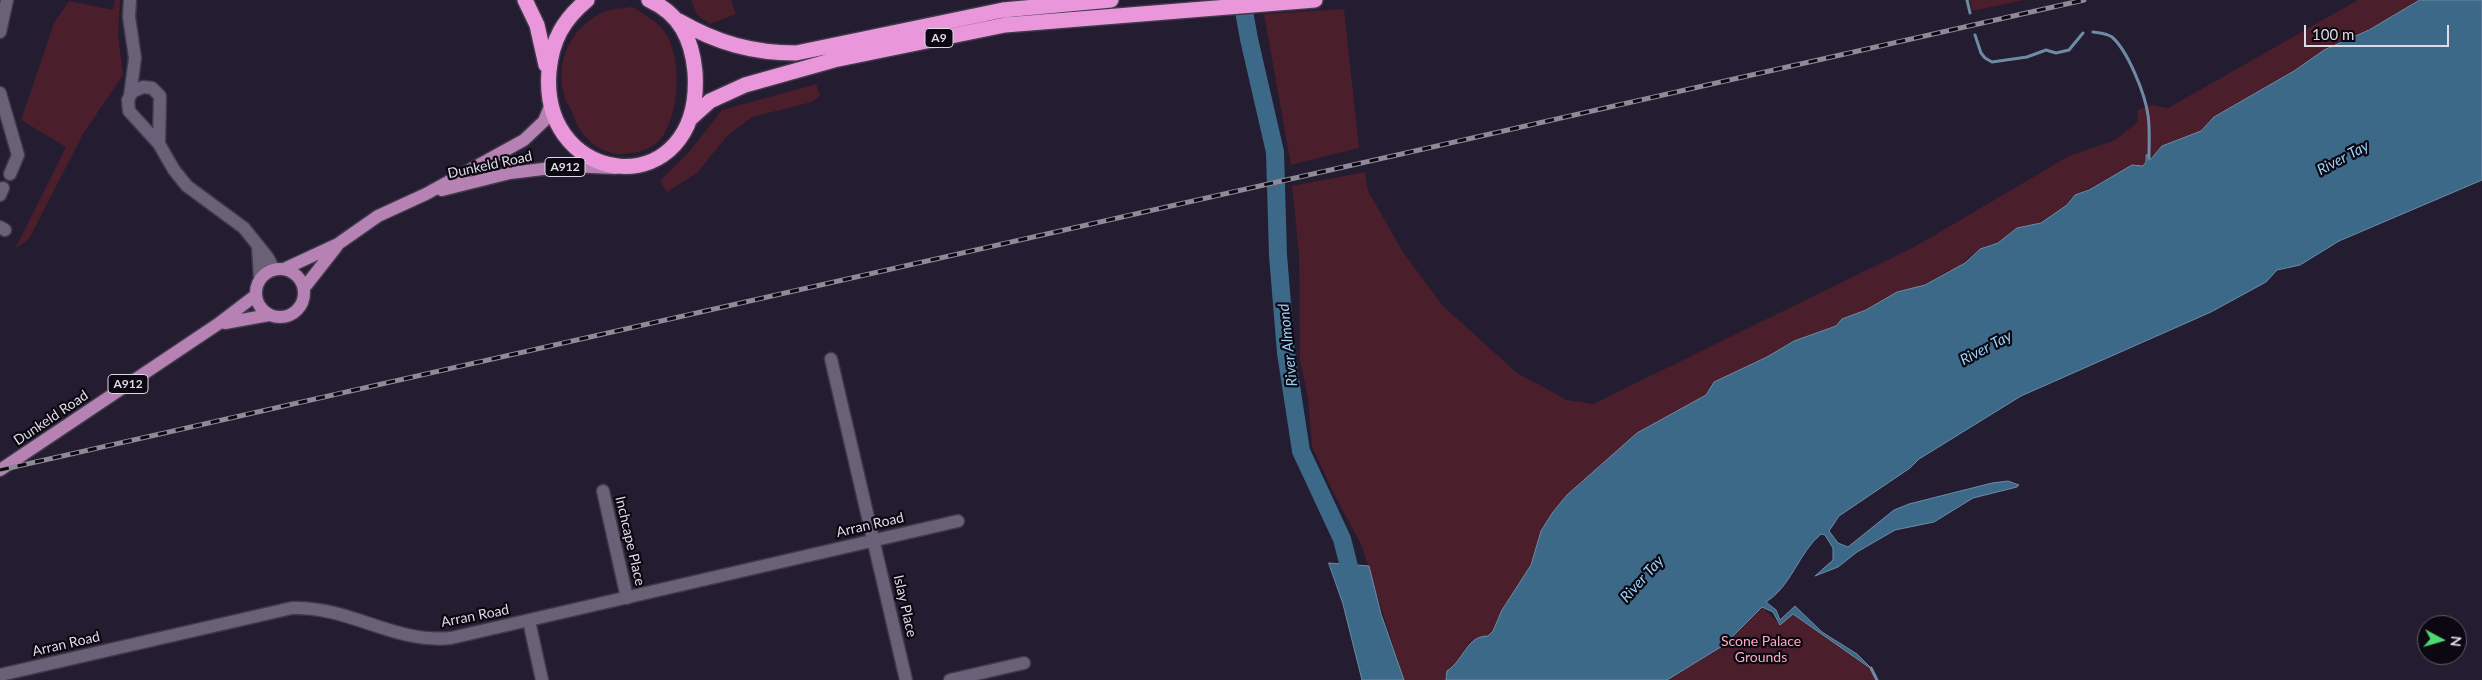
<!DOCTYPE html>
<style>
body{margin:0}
#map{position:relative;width:2482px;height:680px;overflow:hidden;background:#241c30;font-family:Lato,sans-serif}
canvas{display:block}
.north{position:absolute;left:2417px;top:615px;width:50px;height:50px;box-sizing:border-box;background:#0c0811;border:1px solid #605c67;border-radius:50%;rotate:96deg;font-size:14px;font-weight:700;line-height:20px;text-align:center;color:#dfdae8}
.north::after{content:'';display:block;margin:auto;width:18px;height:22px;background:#4fd675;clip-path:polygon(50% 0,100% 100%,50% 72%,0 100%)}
.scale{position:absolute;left:2304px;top:25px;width:145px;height:22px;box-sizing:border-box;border:2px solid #dfdae8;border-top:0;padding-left:6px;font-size:15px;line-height:18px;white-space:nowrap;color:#dfdae8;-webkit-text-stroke:4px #0c0811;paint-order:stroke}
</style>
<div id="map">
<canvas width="2482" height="680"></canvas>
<div class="north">N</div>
<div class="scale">100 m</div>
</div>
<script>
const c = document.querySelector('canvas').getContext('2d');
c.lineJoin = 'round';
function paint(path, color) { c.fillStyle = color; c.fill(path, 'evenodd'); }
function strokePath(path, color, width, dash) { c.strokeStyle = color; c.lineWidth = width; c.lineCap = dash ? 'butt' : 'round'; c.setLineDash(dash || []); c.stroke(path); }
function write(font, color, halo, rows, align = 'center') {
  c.font = font + ' Lato,sans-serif'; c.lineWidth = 4.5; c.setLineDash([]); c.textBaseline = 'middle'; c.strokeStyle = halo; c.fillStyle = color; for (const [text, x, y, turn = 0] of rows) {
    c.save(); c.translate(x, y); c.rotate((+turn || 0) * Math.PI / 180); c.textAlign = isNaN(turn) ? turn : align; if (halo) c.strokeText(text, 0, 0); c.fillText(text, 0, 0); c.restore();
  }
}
paint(new Path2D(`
 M115,0H120L118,35L123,75L83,134L29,239L15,249L66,147L21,120L54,23L69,1L113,10Z
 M691,0H731L736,14L710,24L697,15Z
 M1970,0H2024L1972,11Z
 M2358,0H2420L2369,30L2324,50L2294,71L2214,117L2201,131L2162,146L2143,166L2132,165L2071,198L2067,205L2041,223L2017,228L1998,243L1985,246L1971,255L1959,267L1946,272L1925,285L1897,292L1866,310L1842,319L1836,326L1794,341L1767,357L1711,384L1706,395L1637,433L1567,495L1553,512L1539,540L1531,565L1502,610L1491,634C1485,638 1476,637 1469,643C1460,652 1464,661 1447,671L1446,680H1404L1361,544L1335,496L1312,447L1308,398L1300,360L1299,254L1292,186L1365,172L1368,191L1403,252L1442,305L1517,373L1567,400L1593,404L1916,246L2069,156L2115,140L2138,122L2137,110L2151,105L2168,108Z
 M633,7C642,13 653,19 661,27C683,51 680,110 663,136C656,146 643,152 631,153C626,153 620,155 616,154C593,150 578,132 572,112C570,106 565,101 564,95C554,59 573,25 606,11C614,8 625,8 633,7Z
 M1344,9L1359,148L1291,165L1264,14Z
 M816,84L820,96L812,102L752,117L727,136L697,173L667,192L660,181L689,152L722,110Z
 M1762,607L1780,625L1792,613L1861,660L1877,676V680H1667L1724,645Z`), '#4a1e2b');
const water = new Path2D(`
 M2420,0H2482V180L2339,241L2300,265L2277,270L2266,282L2211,312L2021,396L1919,459L1910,468L1839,516L1829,531L1838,543L1848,547L1894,510L1909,504L1992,483L2008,481L2019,485L2017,487L1973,498L1934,522L1895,530L1857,552L1838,567L1815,576L1833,560V548L1825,535L1821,534C1799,552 1791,587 1766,602L1776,610L1780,620L1795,606L1822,632L1857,654L1873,670L1793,614L1780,625L1773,612L1762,607L1724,645L1667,680H1446L1447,671C1465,659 1466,636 1488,636L1493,631L1502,610L1531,565L1541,531L1553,512L1567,495L1637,433L1706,395L1714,382L1767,357L1794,341L1836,326L1842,319L1866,310L1897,292L1925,285L1965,263L1980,249L1998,243L2017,228L2041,223L2067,205L2075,195L2089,190L2132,165L2143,166L2146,162V155L2149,154L2150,160L2162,146L2201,131L2214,117L2294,71L2324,50L2369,30Z
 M1329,563L1369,566L1381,614L1404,680H1362L1343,604Z`);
paint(water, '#3d6989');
strokePath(water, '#6e8ba6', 1);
strokePath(new Path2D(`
 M1967,0L1970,13
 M2093,32C2100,33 2106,33 2112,37C2128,51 2145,94 2148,115C2150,128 2149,144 2149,158
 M1975,35L1981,53L1985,58L1992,62L2027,57L2046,50L2056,53L2069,50L2083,33
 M1871,668L1877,680`), '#6e8ba6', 3);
strokePath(new Path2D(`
 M1242,0L1249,39L1275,152L1278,255L1286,353L1301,451L1342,539L1354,586`), '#3d6989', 18);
const minor = new Path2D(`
 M0,32L7,0
 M0,93L18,155L10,174
 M130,96L135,58L129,17L130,0
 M159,144L160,96L152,88L143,87L132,92L128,100L129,111L159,144L174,170L187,186L244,228L268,258L274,270
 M0,195L3,188
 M0,227L5,230
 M258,246L260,279
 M831,359L906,680
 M603,491L627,598
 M529,621L542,680
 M0,675L292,608C350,606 394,644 451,638L958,521
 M950,680L1024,663`);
const major = new Path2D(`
 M442,190L510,173L568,166L615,168
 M284,269L338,244L378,216L426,194L524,140L544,121L551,104
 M256 293a24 24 0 1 1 48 0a24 24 0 1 1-48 0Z
 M304,288L337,246
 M225,323L269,315
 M0,470L218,324L256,295`);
const highway = new Path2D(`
 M525,0L537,25L546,65
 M587,0C563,20 552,40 549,71C539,191 704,205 695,72C692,39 680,14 649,0
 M679,21C717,43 753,53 796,53L1003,10L1111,0
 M691,118L710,101L745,85L834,60L1005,25L1315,0`);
strokePath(minor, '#3f3949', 15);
strokePath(major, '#3f3949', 15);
strokePath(highway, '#3f3949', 18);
strokePath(minor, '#6a6178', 12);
strokePath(major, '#b681b3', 12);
strokePath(highway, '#e997da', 15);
const rail = new Path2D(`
 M0,470L2084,0`);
strokePath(rail, '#8f8999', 5);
strokePath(rail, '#0c0811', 3, [9]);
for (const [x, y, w] of [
 [939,38,28],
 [565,167,40],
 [128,384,40]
]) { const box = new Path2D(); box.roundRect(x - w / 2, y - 9.5, w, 19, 4); c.fillStyle = '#0c0811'; c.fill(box); strokePath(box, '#dfdae8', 1); }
write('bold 12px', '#dfdae8', null, [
 ["A9",939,38],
 ["A912",565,167],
 ["A912",128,384]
]);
write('14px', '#dfdae8', '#0c0811', [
 ["Dunkeld Road",490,165,-12],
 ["Dunkeld Road",51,418,-34],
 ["Arran Road",870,525,-13],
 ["Inchcape Place",630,541,77],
 ["Islay Place",905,606,77],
 ["Arran Road",475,616,-11],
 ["Arran Road",66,644,-13]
]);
write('14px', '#feaabe', '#0c0811', [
 ["Scone Palace",1761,641],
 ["Grounds",1761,657]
]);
write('italic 15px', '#99d0f8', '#0c0811', [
 ["River Tay",2343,158,-28],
 ["River Almond",1288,345,-96],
 ["River Tay",1986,348,-28],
 ["River Tay",1642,579,-48]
]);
</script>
